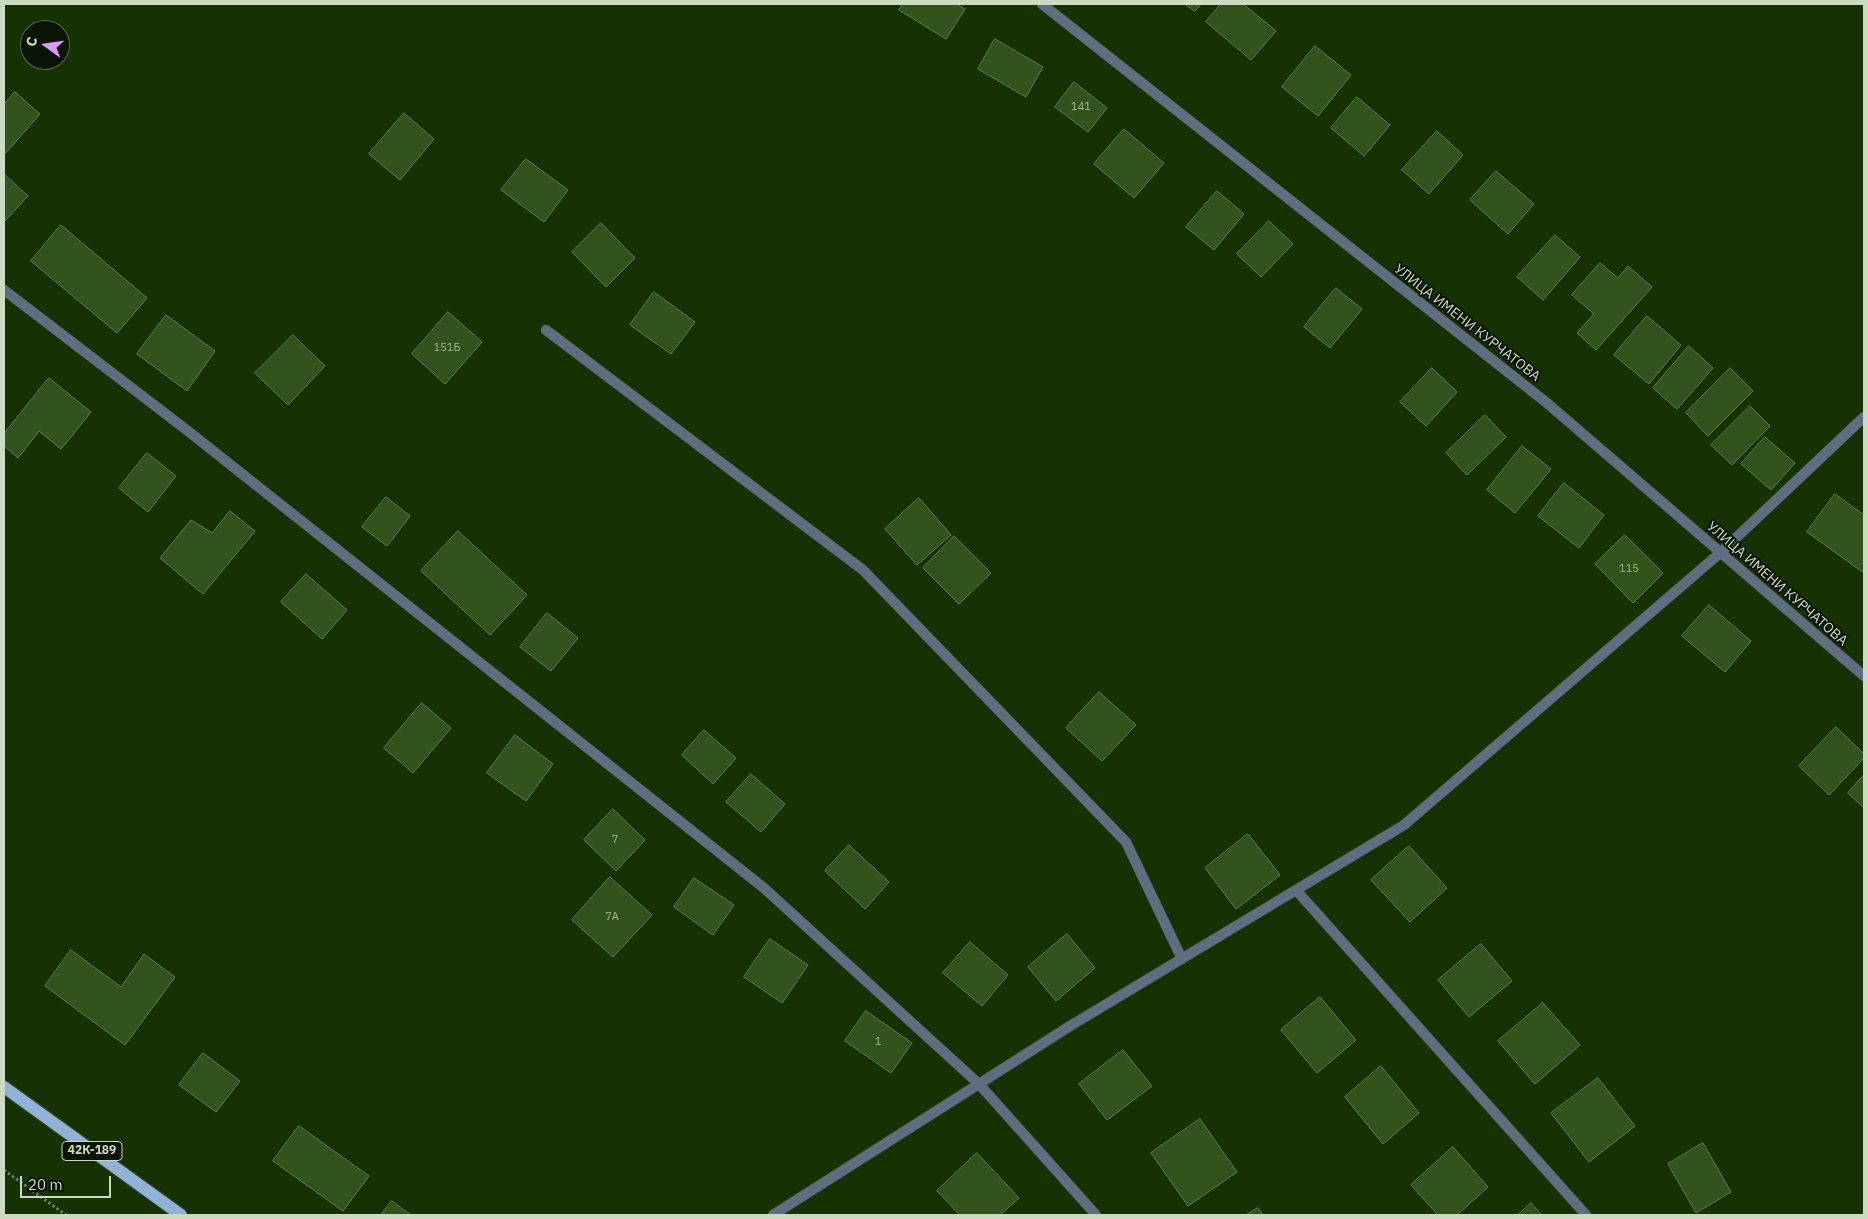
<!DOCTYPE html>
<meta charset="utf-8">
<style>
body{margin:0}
#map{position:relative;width:1868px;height:1219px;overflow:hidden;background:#163102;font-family:"IBM Plex Sans",sans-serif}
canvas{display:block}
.frame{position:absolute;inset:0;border:5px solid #cadbc1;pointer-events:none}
.north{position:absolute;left:20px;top:20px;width:50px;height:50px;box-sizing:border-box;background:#091504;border:1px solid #566450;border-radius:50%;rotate:284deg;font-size:14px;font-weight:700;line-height:20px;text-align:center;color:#cadbc1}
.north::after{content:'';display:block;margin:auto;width:18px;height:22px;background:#da9af6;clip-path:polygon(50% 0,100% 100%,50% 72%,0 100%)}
.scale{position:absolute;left:20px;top:1176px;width:91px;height:22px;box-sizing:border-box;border:2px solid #cadbc1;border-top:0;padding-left:6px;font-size:15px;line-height:18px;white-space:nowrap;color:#cadbc1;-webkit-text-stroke:4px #091504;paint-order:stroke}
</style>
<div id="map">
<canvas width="1868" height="1219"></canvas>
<div class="frame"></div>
<div class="north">С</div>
<div class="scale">20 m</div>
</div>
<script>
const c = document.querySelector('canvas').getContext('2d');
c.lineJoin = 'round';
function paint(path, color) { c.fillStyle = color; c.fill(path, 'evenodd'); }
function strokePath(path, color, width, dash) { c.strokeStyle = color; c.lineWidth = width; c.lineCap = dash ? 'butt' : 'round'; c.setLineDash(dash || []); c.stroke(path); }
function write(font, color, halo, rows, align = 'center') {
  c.font = font + ' "IBM Plex Sans",sans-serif'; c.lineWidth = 4; c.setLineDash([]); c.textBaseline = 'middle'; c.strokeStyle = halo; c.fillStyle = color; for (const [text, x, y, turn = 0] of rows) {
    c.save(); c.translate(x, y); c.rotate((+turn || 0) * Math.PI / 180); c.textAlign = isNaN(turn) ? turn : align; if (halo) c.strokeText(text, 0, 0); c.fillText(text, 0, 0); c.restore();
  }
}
const building = new Path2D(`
 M903,4H957L965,9L946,39L899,10Z
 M1185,4H1201L1195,11Z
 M1221,4H1243L1276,31L1251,60L1206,22Z
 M995,39L1043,67L1026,97L978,69Z
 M1315,46L1351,75L1318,116L1282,87Z
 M1074,82L1107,108L1088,132L1055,107Z
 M15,92L40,114L4,155V105Z
 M1357,97L1390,125L1364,156L1331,128Z
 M404,113L434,139L400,180L369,154Z
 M1124,129L1164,163L1134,198L1094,164Z
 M1437,131L1463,155L1429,194L1402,170Z
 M526,159L568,190L544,222L501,190Z
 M1496,171L1534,204L1508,234L1470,200Z
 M4,174L28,196L4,222Z
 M1217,191L1244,214L1214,250L1186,227Z
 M1269,221L1293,244L1261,277L1237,254Z
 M601,223L635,258L606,287L572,252Z
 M61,225L147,298L117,333L31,261Z
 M1555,235L1580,257L1543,300L1517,277Z
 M1600,263L1618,278L1628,266L1652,287L1596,350L1577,333L1594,314L1572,295Z
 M1336,288L1362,309L1330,348L1304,327Z
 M654,292L695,322L671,354L630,325Z
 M448,312L482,342L445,384L412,354Z
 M166,315L215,351L187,391L137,354Z
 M1647,316L1681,345L1649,384L1614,355Z
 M293,335L325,366L288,405L255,373Z
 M1689,346L1713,368L1677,409L1653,388Z
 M1432,368L1457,392L1426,426L1400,402Z
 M1730,368L1753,391L1708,436L1686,413Z
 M49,378L91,412L61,449L39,431L18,458L4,446V434Z
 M1750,406L1770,426L1732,465L1711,445Z
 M1485,415L1506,437L1467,475L1446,453Z
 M1765,437L1795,463L1771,490L1741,464Z
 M1522,446L1551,469L1515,513L1487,490Z
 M147,453L176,476L148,512L119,488Z
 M1564,483L1604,515L1579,548L1538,516Z
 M1835,494L1864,515V573L1807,532Z
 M386,497L410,516L387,546L362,527Z
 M919,498L951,535L917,565L885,529Z
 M230,511L255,531L203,594L160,558L191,520L212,533Z
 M458,531L527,595L490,635L421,571Z
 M1625,535L1663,573L1633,603L1595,564Z
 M954,536L991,573L959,604L923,568Z
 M306,574L347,610L322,639L281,602Z
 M1709,605L1751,641L1725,672L1682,636Z
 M547,613L578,638L551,671L520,647Z
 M1099,692L1136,725L1102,761L1066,728Z
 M422,703L451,728L413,773L384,748Z
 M1836,727L1864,754V758L1829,795L1799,766Z
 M704,730L736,758L713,784L682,755Z
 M515,735L553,764L526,801L487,773Z
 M751,774L785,804L761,832L726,802Z
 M1864,775V808L1848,793Z
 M613,809L645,840L616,871L584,840Z
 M1248,834L1280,875L1236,909L1205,868Z
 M849,845L889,882L865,909L825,871Z
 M1409,846L1447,888L1410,922L1371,880Z
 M610,877L652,915L613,957L572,920Z
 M694,878L734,905L713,935L674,907Z
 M1067,934L1095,968L1056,1001L1028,967Z
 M770,939L808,965L782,1003L744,977Z
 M970,942L1008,975L982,1006L943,973Z
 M1481,944L1512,981L1469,1017L1438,980Z
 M71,950L121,987L144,954L175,977L125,1045L45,986Z
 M1320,997L1356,1040L1317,1073L1281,1030Z
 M1543,1003L1580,1045L1535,1084L1498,1041Z
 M866,1011L912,1043L891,1073L845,1041Z
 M1123,1050L1152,1086L1107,1120L1079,1084Z
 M203,1053L240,1081L216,1112L179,1085Z
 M1381,1066L1419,1113L1383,1144L1345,1097Z
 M1598,1078L1635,1126L1589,1162L1551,1113Z
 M1200,1119L1237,1172L1188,1206L1151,1153Z
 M299,1126L369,1176L343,1211L273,1161Z
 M1703,1143L1731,1192L1696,1213L1668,1164Z
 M1453,1147L1488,1187L1457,1215H1438L1411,1185Z
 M977,1153L1019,1198L1000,1215H960L937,1191Z
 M392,1201L411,1215H381Z
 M1531,1203L1542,1215H1518Z
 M1258,1208L1263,1215H1246Z`);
paint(building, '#32541c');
strokePath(building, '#5d7c4d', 1);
const street = new Path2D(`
 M1042,4L1547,403L1864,676
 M4,290L188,431L764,888L979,1084L1096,1215
 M546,330L863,570L1126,842L1182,959
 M1296,890L1586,1215
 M773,1215L1070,1026L1404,825L1720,553L1864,417`);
const primary = new Path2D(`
 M4,1087L181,1215`);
strokePath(street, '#334c21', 11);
strokePath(primary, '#334c21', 14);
strokePath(new Path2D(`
 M4,1170L66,1215`), '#6c825e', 3, [2.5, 2.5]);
strokePath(street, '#5f6d81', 10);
strokePath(primary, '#93b2da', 12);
write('11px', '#a4b998', null, [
 ["141",1081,107],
 ["151Б",447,348],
 ["115",1629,569],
 ["7",615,840],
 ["7А",612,917],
 ["1",878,1042]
]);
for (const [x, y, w] of [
 [92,1151,60]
]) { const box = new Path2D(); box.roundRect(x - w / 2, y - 9.5, w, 19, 4); c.fillStyle = '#091504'; c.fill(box); strokePath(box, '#cadbc1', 1); }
write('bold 12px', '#cadbc1', null, [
 ["42К-189",92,1151]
]);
write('14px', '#cadbc1', '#091504', [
 ["УЛИЦА ИМЕНИ КУРЧАТОВА",1467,323,38],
 ["УЛИЦА ИМЕНИ КУРЧАТОВА",1777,584,41]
]);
</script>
